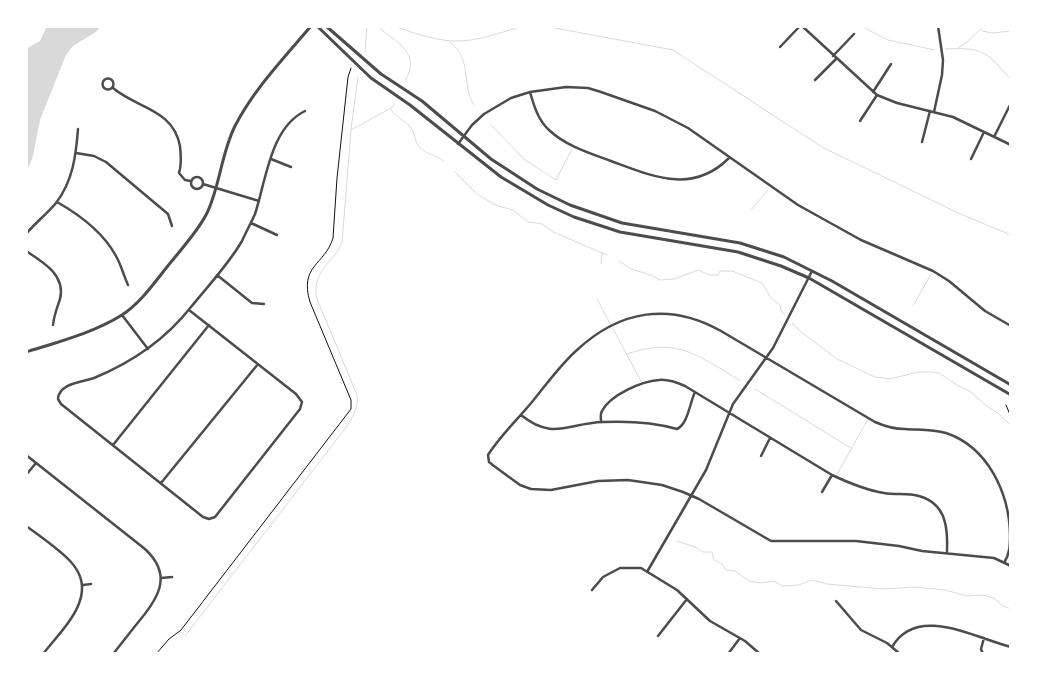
<!DOCTYPE html>
<style>
body{margin:0}
#map{position:relative;width:1037px;height:680px;overflow:hidden;background:#fff;font-family:Quicksand,sans-serif}
canvas{display:block}
.frame{position:absolute;inset:0;border:28px solid #fff;pointer-events:none}
</style>
<div id="map">
<canvas width="1037" height="680"></canvas>
<div class="frame"></div>
</div>
<script>
const c = document.querySelector('canvas').getContext('2d');
c.lineJoin = 'round';
function paint(path, color) { c.fillStyle = color; c.fill(path, 'evenodd'); }
function strokePath(path, color, width, dash) { c.strokeStyle = color; c.lineWidth = width; c.lineCap = dash ? 'butt' : 'round'; c.setLineDash(dash || []); c.stroke(path); }
paint(new Path2D(`
 M47,26H101L96,32L73,46L66,55L40,120L33,156L26,174V49L40,41Z`), '#d9d9d9');
strokePath(new Path2D(`
 M377,26C397,43 422,53 405,81
 M393,26C412,32 432,40 453,41C477,42 501,32 524,26
 M544,26L673,50L822,147L958,213L1011,235
 M861,26L888,40L935,50
 M982,31L992,33L1011,31
 M450,42C473,60 461,85 474,105
 M958,48L966,43L984,26
 M946,49C984,47 987,52 1011,80
 M365,52L367,26
 M391,109C394,117 404,119 410,127C416,133 414,142 420,148C426,154 436,155 444,161
 M491,125L525,160L556,180L572,149
 M351,129L358,77
 M454,171L477,194L495,205L513,210L528,222L542,224L553,232L607,255
 M751,210L768,190
 M619,261L631,269L651,275L660,280L674,279L698,270L709,275H718L720,271H732L762,283L771,298L780,305L781,311L785,315
 M601,264L602,253
 M597,299L642,383
 M913,306L931,274
 M792,323L801,332L837,359L875,377L890,379L918,372H932L939,373L957,385L971,392L985,405L999,414L1011,426
 M627,354C678,336 698,356 741,381
 M755,389L851,448
 M836,476L868,419
 M677,541L695,547L703,552H712L714,560L722,564L726,570L735,571L749,581L760,583L773,581L783,586L799,585L811,580L827,584L883,589L915,587L945,590L967,596L984,595L995,599L1003,606L1011,609
 M185,636L344,430C352,419 359,408 357,395L317,299C311,272 332,264 342,243L351,130L391,108L395,103`), '#d9d9d9', 1);
strokePath(new Path2D(`
 M1006,405L1011,417
 M156,654L169,639L181,630L351,409V400L310,302C299,265 325,265 333,238L337,178L348,77L351,68`), '#111', 1);
strokePath(new Path2D(`
 M802,26L877,95L897,103L953,117L1011,145
 M780,47L800,26
 M833,56L854,34
 M102.5 84a5.5 5.5 0 1 1 11 0a5.5 5.5 0 1 1-11 0Z
 M815,80L836,59
 M113,88C138,109 173,109 180,146C181,155 182,164 179,173L185,180L191,181
 M530,92C534,106 538,120 549,130C566,146 589,153 611,161C652,176 692,195 729,158
 M873,92L891,64
 M934,112L942,75L943,60L938,26
 M860,121L877,95
 M994,137L1011,103
 M922,142L930,111
 M458,144L472,125L484,114L511,98L530,92L566,87L588,88L601,92L655,111L688,128L798,205L861,240L933,271L949,281L985,311L1011,326
 M76,153L94,156L106,162L168,214L172,226
 M271,159L291,167
 M971,159L984,132
 M191 183a6 6 0 1 1 12 0a6 6 0 1 1-12 0Z
 M203,184L259,201
 M57,202C80,215 103,232 116,256C121,265 124,276 128,285
 M251,223L277,235
 M26,234C35,223 47,214 56,203C73,181 76,155 78,129
 M26,251C43,262 66,275 60,299C57,308 54,315 53,325
 M217,275L252,303L264,304
 M189,310L296,394L302,402L300,409L215,517L209,519L203,517L61,404L58,399C59,383 83,382 94,378C133,362 165,340 191,307C208,286 228,265 242,241C246,232 251,223 255,214C266,181 270,128 305,111
 M122,315L148,349
 M521,415C553,441 568,423 603,422C627,421 653,422 677,429C688,424 690,402 695,392
 M601,422C601,418 600,414 602,411C610,395 642,381 659,380C668,379 676,382 685,386L832,475C849,483 865,490 884,493C895,495 908,493 919,496C947,504 948,529 947,553
 M113,445L209,325
 M26,455L145,549C172,574 160,596 140,620C131,631 122,643 113,654
 M761,456L770,438
 M26,475L36,463
 M161,483L258,364
 M822,492L832,475
 M26,526C40,536 60,550 71,562C101,595 63,628 43,654
 M1004,563C1010,553 1010,546 1010,534C1009,493 988,447 946,433C932,429 919,430 905,429C894,429 884,426 875,422L721,331C670,302 620,310 577,350C560,365 546,385 532,402C517,420 500,436 488,455L489,462L494,466L520,485L531,489L551,490L598,481L628,480L662,485L683,492L699,499L771,541H856L899,546L922,551L994,558L1011,566
 M647,572L706,470L733,404L773,348L812,271
 M161,578L172,577
 M83,585L91,584
 M592,590L603,577L620,568H641L677,590L710,621L745,641L760,654
 M836,601L861,630L887,643L900,654
 M658,636L687,599
 M892,647C917,604 975,638 1011,647
 M728,654L740,638
 M983,654L981,649L984,638`), '#4c4c4c', 2.5);
strokePath(new Path2D(`
 M317,26L371,78L410,105L501,177L548,205L574,217L620,232L738,252L781,266L809,278L1011,395
 M326,26L381,74L422,101L491,159L537,189L570,205L622,223L740,243L784,257L832,281L1011,385
 M26,352C58,342 93,333 122,315C142,302 156,280 171,262C183,247 198,231 207,213C220,186 221,154 235,126C254,89 284,58 311,26`), '#4c4c4c', 3);
</script>
